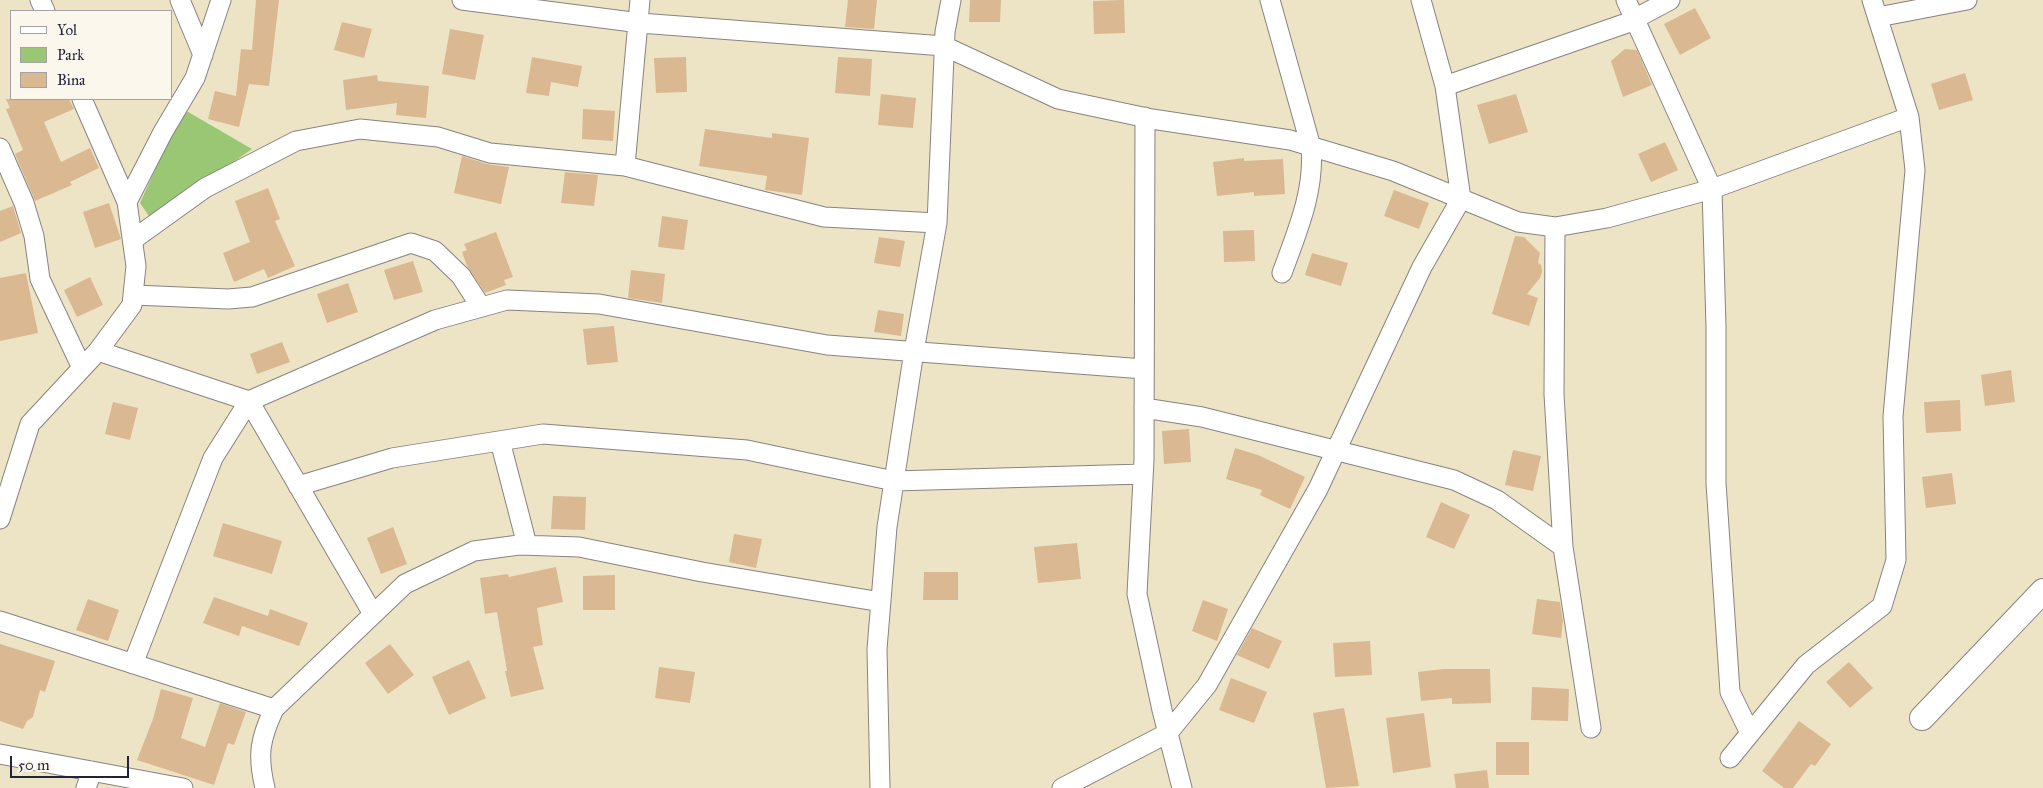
<!DOCTYPE html>
<style>
body{margin:0}
#map{position:relative;width:2043px;height:788px;overflow:hidden;background:#ede4c5;font-family:"IM FELL Great Primer",serif}
canvas{display:block}
.legend{position:absolute;left:10px;top:10px;width:162px;height:90px;box-sizing:border-box;background:#fbf7ec;border:1px solid #a4a2a5;margin:0;padding:6px 9px;list-style:none;font-size:15px;color:#22223b}
.legend li{display:flex;align-items:center;gap:10px;height:25px}
.legend b{width:25px;border:1px solid #a4a2a5}
.scale{position:absolute;left:10px;top:756px;width:119px;height:22px;box-sizing:border-box;border:2px solid #22223b;border-top:0;padding-left:6px;font-size:15px;line-height:18px;white-space:nowrap;color:#22223b;-webkit-text-stroke:4px #fbf7ec;paint-order:stroke}
</style>
<div id="map">
<canvas width="2043" height="788"></canvas>
<ul class="legend">
<li><b style="height:6px;background:#fff"></b>Yol</li>
<li><b style="height:14px;background:#9ac774"></b>Park</li>
<li><b style="height:14px;background:#dab891"></b>Bina</li>
</ul>
<div class="scale">50 m</div>
</div>
<script>
const c = document.querySelector('canvas').getContext('2d');
c.lineJoin = 'round';
function paint(path, color) { c.fillStyle = color; c.fill(path, 'evenodd'); }
function strokePath(path, color, width, dash) { c.strokeStyle = color; c.lineWidth = width; c.lineCap = dash ? 'butt' : 'round'; c.setLineDash(dash || []); c.stroke(path); }
paint(new Path2D(`
 M183,109L252,149L151,219L140,203Z`), '#9ac774');
paint(new Path2D(`
 M256,0H279L269,86L249,84L239,127L208,119L215,91L236,96L241,49L252,50Z
 M848,0H877L874,29L845,27Z
 M970,0H1001L1000,22H969Z
 M1124,0L1125,33L1094,34L1093,1Z
 M1695,8L1711,38L1680,55L1664,24Z
 M342,22L372,29L364,58L334,50Z
 M450,29L484,35L475,80L442,74Z
 M1625,49L1637,50L1652,85L1623,97L1611,61Z
 M532,57L582,66L578,87L551,82L549,96L526,93Z
 M686,57L687,92L656,93L654,58Z
 M838,57L872,59L870,96L835,93Z
 M1965,73L1973,100L1939,110L1931,84Z
 M377,75L378,81L429,86L426,118L396,115L397,103L346,110L343,80Z
 M881,94L916,98L913,128L878,125Z
 M1516,94L1528,132L1489,144L1477,105Z
 M6,99H69L74,109L44,122L61,162L90,148L99,168L70,182L72,185L35,201L15,154L23,150L6,109L10,108Z
 M583,109L615,111L613,141L582,139Z
 M705,129L772,138V133L809,138L802,195L765,190L767,176L699,166Z
 M1665,142L1678,170L1651,182L1638,154Z
 M462,156L487,164L509,167L501,204L454,193Z
 M1244,158V161L1283,159L1285,194L1254,196V192L1217,196L1213,162Z
 M565,172L598,175L594,206L561,203Z
 M268,188L280,219L275,221L295,266L268,278L264,269L234,282L223,253L250,242L235,201Z
 M1394,190L1429,203L1419,229L1384,216Z
 M109,203L121,239L95,248L83,212Z
 M13,206L21,233L0,242V211Z
 M662,216L688,220L684,250L658,247Z
 M1254,230L1255,261L1224,262L1223,231Z
 M496,232L513,277L504,280L506,285L485,293L467,266L462,252L467,250L464,244Z
 M1515,236L1524,237L1540,253L1538,263L1541,265L1542,272L1540,278L1527,294L1538,298L1529,326L1492,314Z
 M879,237L905,241L900,267L874,263Z
 M1312,253L1348,263L1341,286L1305,275Z
 M413,261L423,292L394,300L384,270Z
 M631,270L665,274L662,303L628,298Z
 M26,273L38,333L0,341V278Z
 M90,277L103,305L77,317L64,290Z
 M348,283L358,312L327,323L317,294Z
 M878,310L904,314L901,336L874,332Z
 M614,326L618,362L587,365L583,329Z
 M282,342L290,362L257,374L250,354Z
 M2011,370L2015,402L1985,406L1981,375Z
 M1960,400L1961,431L1926,433L1924,402Z
 M113,402L138,408L130,440L105,434Z
 M1189,429L1191,462L1164,464L1162,431Z
 M1235,448L1258,455L1305,477L1290,509L1260,495L1262,490L1226,479Z
 M1513,450L1541,456L1533,491L1505,485Z
 M1952,473L1956,504L1926,508L1922,477Z
 M553,496L586,497L585,530L551,529Z
 M1441,502L1470,515L1454,549L1426,537Z
 M223,523L282,541L272,574L213,556Z
 M393,527L407,564L381,574L367,538Z
 M734,534L762,539L756,568L729,562Z
 M1077,543L1081,579L1038,583L1034,547Z
 M556,567L563,602L537,608L543,645L533,647L544,689L511,697L505,671H507L497,612L485,614L480,578L508,574L509,577Z
 M924,572H958V600H923Z
 M615,575V610H583V576Z
 M214,597L268,616L270,609L308,623L299,646L242,626L239,636L203,623Z
 M88,599L119,610L108,641L76,630Z
 M1537,599L1560,602L1563,621L1561,638L1532,634Z
 M1203,600L1228,609L1217,641L1192,631Z
 M1252,628L1282,641L1269,669L1237,655Z
 M1370,641L1372,675L1335,677L1333,643Z
 M0,644L55,661L45,692L40,690L33,717L27,721L23,729L0,721Z
 M390,644L414,675L388,694L365,663Z
 M469,660L486,698L449,715L432,677Z
 M1849,662L1873,688L1850,708L1826,682Z
 M659,667L695,672L690,703L655,698Z
 M1443,669H1490L1491,703L1452,704V698L1421,701L1418,672Z
 M1231,678L1267,692L1254,723L1219,710Z
 M1532,687L1569,689L1568,721L1531,720Z
 M161,689L193,698L181,738L205,747L220,703L246,712L234,745L228,743L214,785L137,760L153,719Z
 M1344,708L1359,786L1326,788L1313,713Z
 M1424,713L1431,767L1393,773L1386,718Z
 M1799,721L1831,744L1815,766L1811,764L1793,788H1784L1762,771Z
 M1496,742H1529V775H1496Z
 M1487,770L1489,788H1456L1454,774Z`), '#dab891');
const minor = new Path2D(`
 M40,0L45,11
 M180,0L203,55
 M462,0L640,23L944,46L1058,99L1152,119L1290,140L1393,171L1518,222L1555,227L1607,218L1712,189L1909,117
 M1270,0L1311,147C1315,191 1297,232 1282,273
 M1626,0L1712,189L1716,327V483L1730,692L1750,733
 M1878,17L1967,0
 M1445,86L1627,23L1670,0
 M82,99L127,202
 M1145,117L1144,460L1137,594L1162,710L1182,788
 M0,148L24,203L34,236L40,279L82,368
 M625,166L640,0
 M1555,227L1554,394L1563,547L1591,728
 M134,239L205,188L296,141L360,129L438,137L490,153L625,166L824,217L937,223
 M134,295L228,299L252,297L411,243L435,251L461,276L481,307
 M98,351L249,401L373,614
 M1144,408L1202,417L1454,480L1497,500L1563,547
 M500,441L527,545
 M298,486L392,458L543,434L747,450L894,481L1143,474
 M0,519L30,424L98,351L132,305L136,266L127,202L163,132L195,78L221,0
 M0,621L274,709
 M133,664L213,458L249,401L435,320L507,300L599,304L827,345L1144,369
 M0,754L183,788
 M1730,758L1806,665L1882,606L1896,560L1893,416L1915,170L1909,117L1872,0
 M86,788L92,771
 M265,788C257,755 260,739 274,709L405,584L474,551L519,545L579,547L702,572L881,602
 M880,788L877,649L887,527L914,351L937,223L945,32L951,0
 M1062,788L1168,733L1207,685L1318,489L1422,267L1461,199L1445,86L1421,0`);
const tertiary = new Path2D(`
 M1922,718L2043,591`);
strokePath(minor, '#888380', 21);
strokePath(tertiary, '#888380', 26);
strokePath(minor, '#fff', 19);
strokePath(tertiary, '#fff', 24);
</script>
